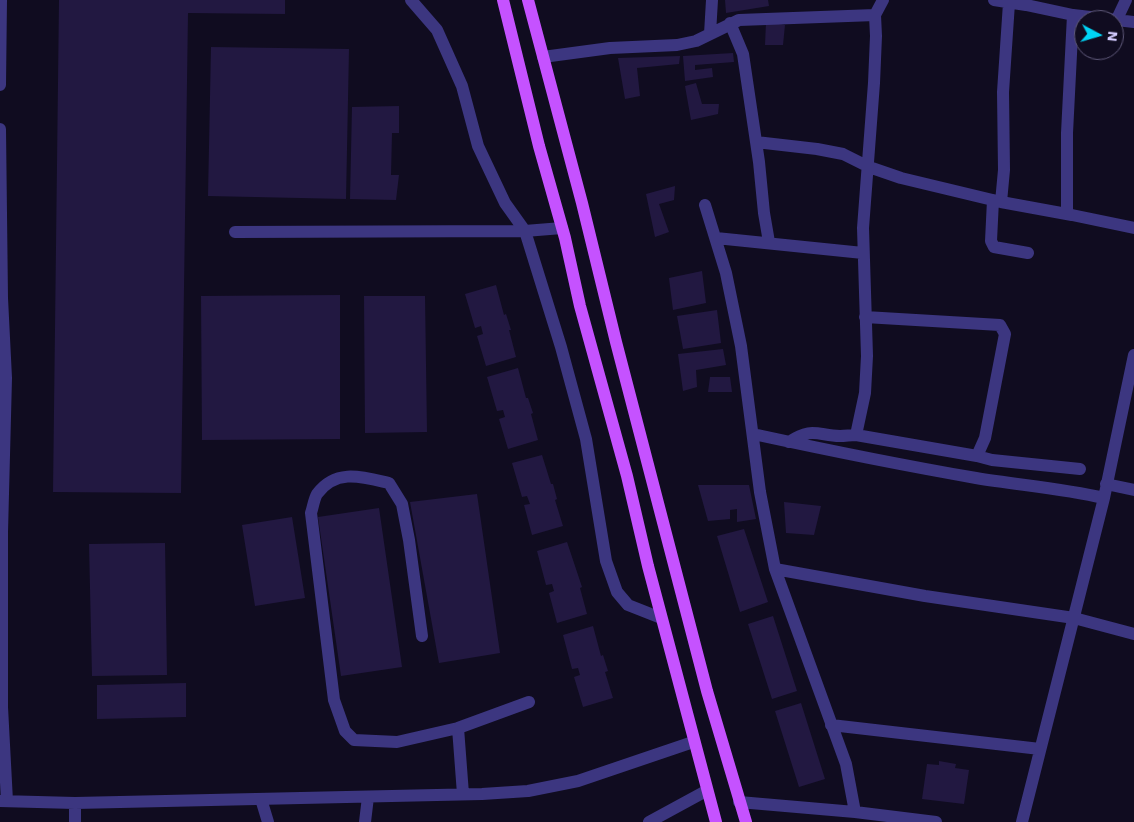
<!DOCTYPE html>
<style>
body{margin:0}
#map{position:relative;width:1134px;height:822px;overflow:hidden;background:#100c20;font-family:"Work Sans",sans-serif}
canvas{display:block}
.north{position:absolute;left:1074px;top:10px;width:50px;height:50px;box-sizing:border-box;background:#100c20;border:1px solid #5e5879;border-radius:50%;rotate:96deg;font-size:14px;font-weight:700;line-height:20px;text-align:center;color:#d3cbff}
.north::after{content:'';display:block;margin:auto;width:18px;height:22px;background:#00d4f6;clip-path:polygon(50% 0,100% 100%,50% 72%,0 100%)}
</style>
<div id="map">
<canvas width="1134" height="822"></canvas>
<div class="north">N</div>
</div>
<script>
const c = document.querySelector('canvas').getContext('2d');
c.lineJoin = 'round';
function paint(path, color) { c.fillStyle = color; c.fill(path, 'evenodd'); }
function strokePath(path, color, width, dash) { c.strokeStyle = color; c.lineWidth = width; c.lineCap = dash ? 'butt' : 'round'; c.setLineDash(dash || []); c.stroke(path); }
paint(new Path2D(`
 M59,0H285V14L188,13L181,493L53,492Z
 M725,0H768L769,6L726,13Z
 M766,22L785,25L783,45H765Z
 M211,47L349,49L346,199L208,196Z
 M733,53L734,62L695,65V70L712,68L713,77L685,81L683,56Z
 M680,56L679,64L637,68L640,96L625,99L618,58Z
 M696,83L702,104H719L718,114L691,120L685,86Z
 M399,106V133H392L391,175H399L396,200L350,199L352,107Z
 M675,186L674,200L659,204L669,232L655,237L646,194Z
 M702,271L706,303L673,310L669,278Z
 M496,285L504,315L506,314L511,330H509L516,357L486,366L477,336L483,334L481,326L475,328L465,294Z
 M340,295V439L202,440L201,296Z
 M364,296H425L427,432L365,433Z
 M717,310L721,343L683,349L677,316Z
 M723,349L726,365L696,370L697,387L683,391L678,354Z
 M518,368L526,398H528L533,413L531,414L538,440L508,449L499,419L505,417L503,410L497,411L487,377Z
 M710,377H730L732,392H708Z
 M542,455L551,484H553L557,499L555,500L563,526L532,535L524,505L530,504L527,496L522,497L512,463Z
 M698,485H749L756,519L737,522V509L730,510V519L708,521Z
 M477,494L500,653L439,663L410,502Z
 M784,502L821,506L814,535L786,533Z
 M379,508L402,667L341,676L318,517Z
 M292,517L305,598L255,606L242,525Z
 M744,529L768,602L740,612L717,536Z
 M567,542L582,587L580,588L587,614L557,623L549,593L554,591L552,584L546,585L537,551Z
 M165,543L167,675L92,676L89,544Z
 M773,616L797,691L772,699L748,624Z
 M593,626L601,656L603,655L608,671L605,672L613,698L583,707L574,677L580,675L578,668L572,669L563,635Z
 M186,683V717L97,719V685Z
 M801,703L825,779L799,787L775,711Z
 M939,761L956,764L955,768L969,770L964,804L922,799L927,764L939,765Z`), '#221841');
strokePath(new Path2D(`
 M411,0L437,30L462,86L478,146L505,203L525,231L561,347L586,439L606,561L617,592L628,605L661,618
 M994,0L1026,5L1073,15L1134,22
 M1117,19L1126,0
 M730,23L743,54L759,162L764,213L769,242
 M710,34L712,0
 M543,57L610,48L677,45L696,41L739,20L875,15
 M0,85L1,0
 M0,129L2,298L6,378L2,532V707L7,801
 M756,142L817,149L843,154L869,167L901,178L1001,202L1072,215L1134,228
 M993,200L991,241L994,247L1028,253
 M1001,202L1004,170L1003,92L1009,3
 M705,205L726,273L741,346L760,492L775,569L846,764L855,812
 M1067,214V133L1073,15
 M235,232L525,231L562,228
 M716,238L863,253
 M753,434C827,450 901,465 976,478C1018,485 1062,488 1104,498
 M856,435L977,456L985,438L1005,334L1000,325L865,317
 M789,442C811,427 817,435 840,436C845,436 851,435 856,435L865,393L867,356L863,228L874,83L876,36L875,15L883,0
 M977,456L992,460L1080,469
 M1106,484L1134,490
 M775,569L925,596L1074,618L1134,634
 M422,636L409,540L402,504L389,483C363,477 336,468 317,494C314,499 313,507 311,513L334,700L345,731L354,740L397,742L458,728
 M831,725L1040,749
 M463,794L458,728L529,702
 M261,799L268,822
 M0,801L75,803L482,794L528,791L578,781L693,742
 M739,802L855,812L936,822
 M75,803V822
 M365,822L368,797
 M649,822L706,791
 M1022,822L1104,498L1134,355`), '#3c3680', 12);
strokePath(new Path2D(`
 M503,0L539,146L565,238L580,306L627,476L648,566L716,822
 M528,0L582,203L616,342L707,691L746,822`), '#c552ff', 12);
</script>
